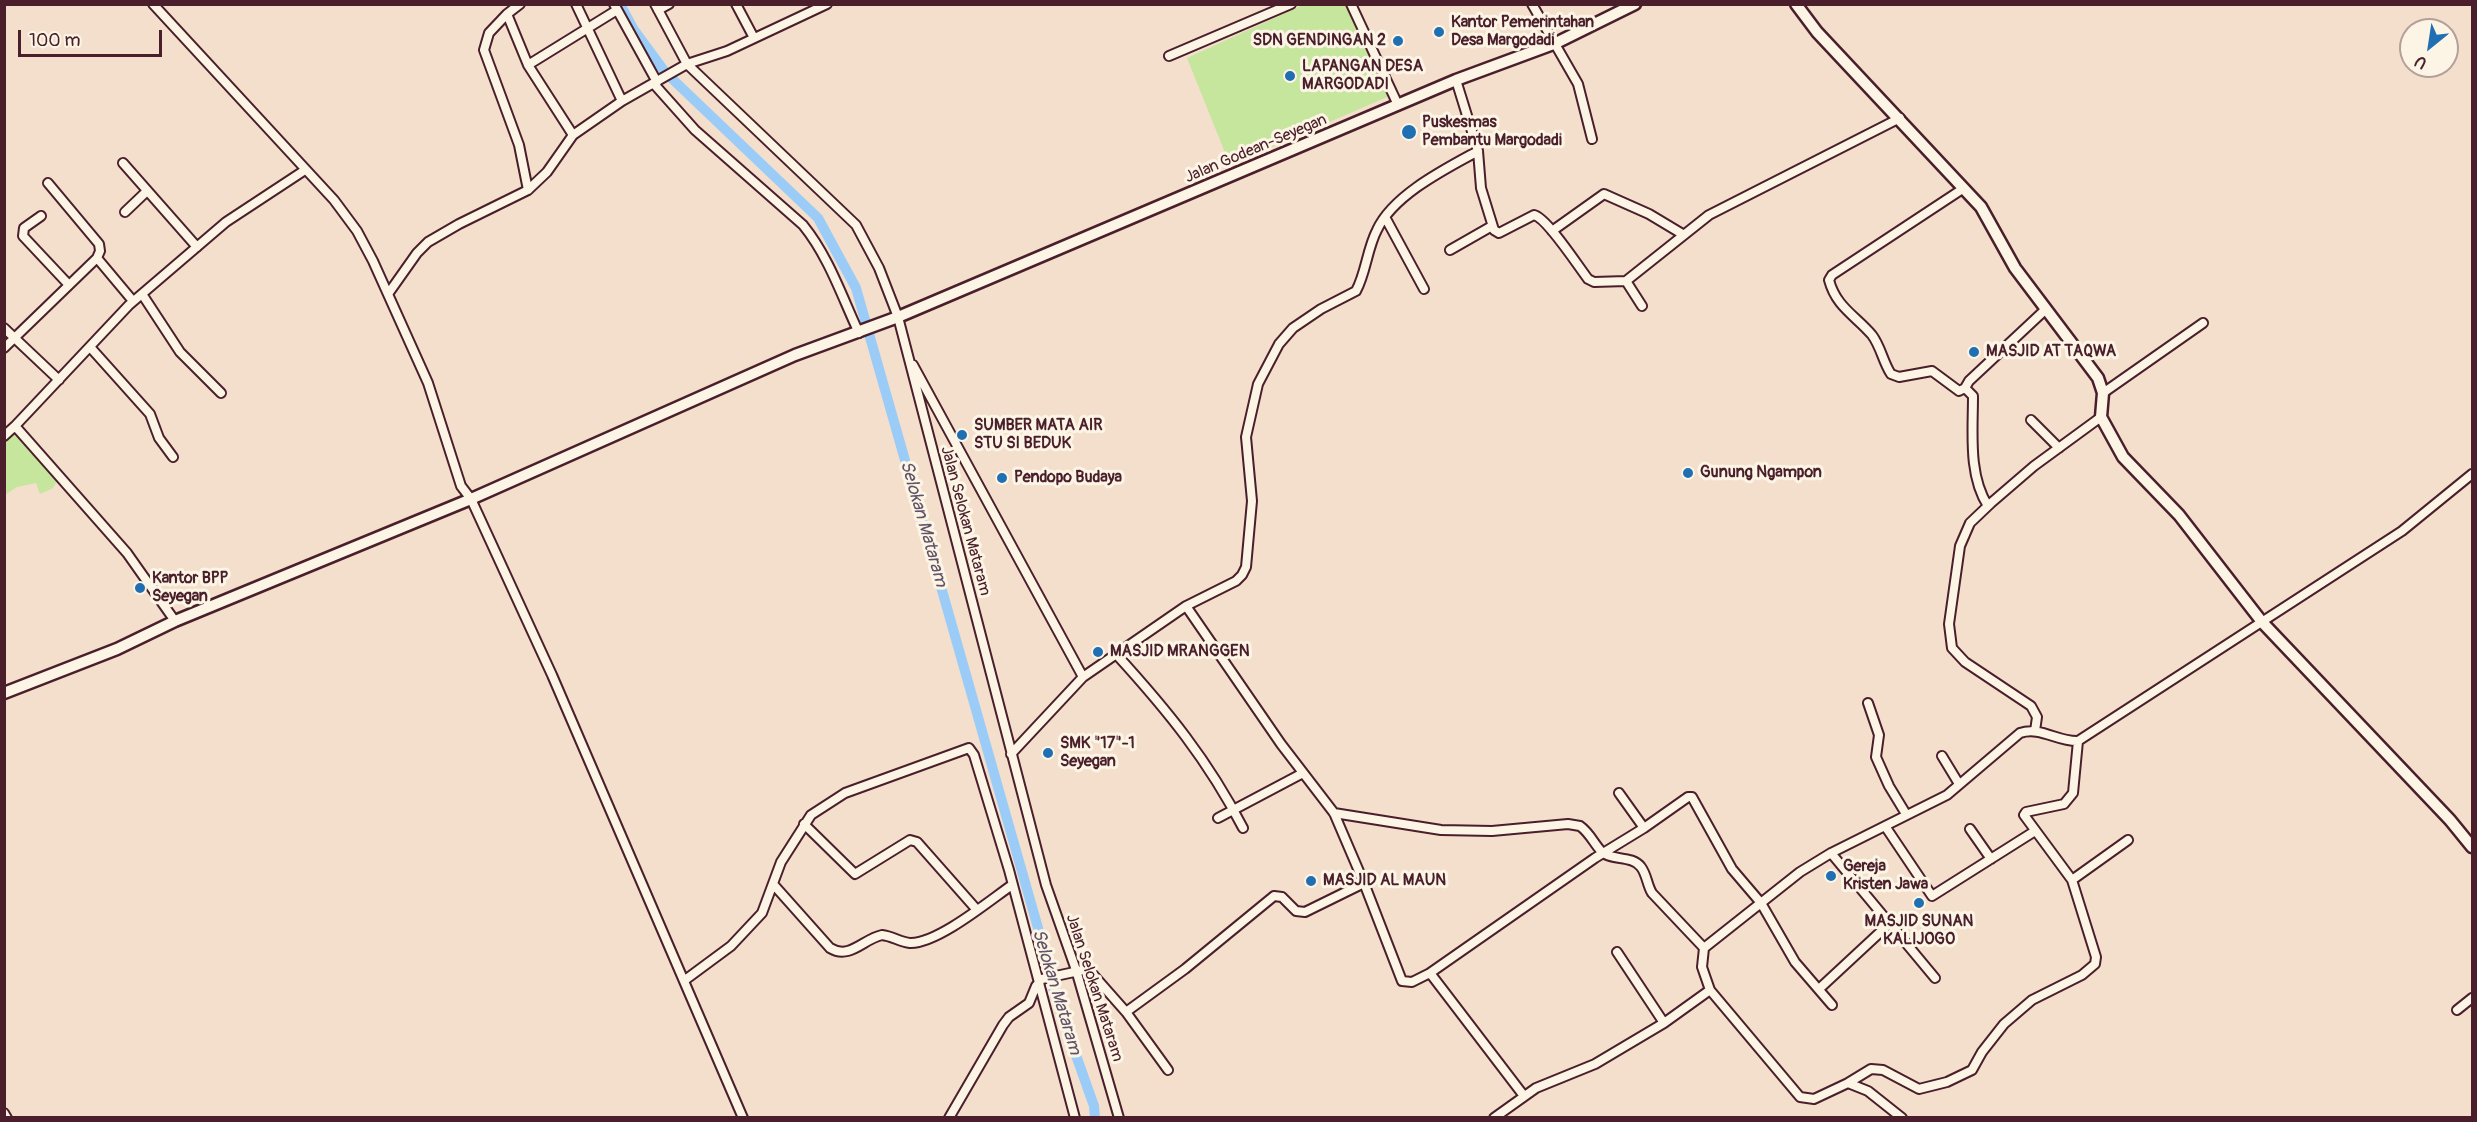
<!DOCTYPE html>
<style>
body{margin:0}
#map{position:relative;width:2477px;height:1122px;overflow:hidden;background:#f3dfcc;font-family:Pangolin,sans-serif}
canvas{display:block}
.frame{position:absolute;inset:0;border:6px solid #4a1f2b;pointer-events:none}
.north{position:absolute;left:2399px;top:18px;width:60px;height:60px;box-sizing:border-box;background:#fcf5e5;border:2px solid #b59f9b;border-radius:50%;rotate:210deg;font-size:16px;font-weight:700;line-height:24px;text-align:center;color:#4a1f2b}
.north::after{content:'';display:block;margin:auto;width:21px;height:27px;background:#1f6fb2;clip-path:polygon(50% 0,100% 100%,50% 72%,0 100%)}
.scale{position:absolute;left:18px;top:30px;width:144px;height:27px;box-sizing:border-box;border:3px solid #4a1f2b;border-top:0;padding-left:8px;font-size:18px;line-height:21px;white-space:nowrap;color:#4a1f2b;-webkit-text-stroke:4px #fcf5e5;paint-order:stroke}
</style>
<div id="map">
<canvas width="2477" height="1122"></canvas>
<div class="frame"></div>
<div class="north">U</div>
<div class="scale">100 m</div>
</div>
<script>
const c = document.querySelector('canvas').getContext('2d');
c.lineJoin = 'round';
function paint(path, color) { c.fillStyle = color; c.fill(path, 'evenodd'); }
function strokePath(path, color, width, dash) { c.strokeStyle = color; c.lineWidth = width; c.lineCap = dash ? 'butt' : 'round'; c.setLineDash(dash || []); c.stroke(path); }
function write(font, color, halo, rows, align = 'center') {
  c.font = font + ' Pangolin,sans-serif'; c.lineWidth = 6; c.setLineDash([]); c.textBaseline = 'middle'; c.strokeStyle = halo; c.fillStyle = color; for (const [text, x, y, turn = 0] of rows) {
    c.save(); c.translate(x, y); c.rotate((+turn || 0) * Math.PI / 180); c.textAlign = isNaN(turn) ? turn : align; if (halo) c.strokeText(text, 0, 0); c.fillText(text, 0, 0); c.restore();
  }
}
paint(new Path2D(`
 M1303,5H1352L1394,94L1230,165L1187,58Z
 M10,430L18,434L58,479L53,488L40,494L36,483L17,487L5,495V436Z`), '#c6e59d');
strokePath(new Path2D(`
 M620,4L634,30L665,72L818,218L856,288L1048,963L1055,996L1094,1106L1095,1118`), '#9bccf7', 10);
const minor = new Path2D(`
 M153,4L334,200L357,231L373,261L428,383L461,486L471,499L552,675L743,1118
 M576,4L622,101
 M614,4L657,82
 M655,4L687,64L856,225L879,268L898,317L1046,885L1076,970L1119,1118
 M736,4L754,38
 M1351,4L1398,105
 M1532,4L1578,84L1592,139
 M658,10L669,4
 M507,14L520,4
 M1169,56L1291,4
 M528,65L617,10
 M1456,80L1478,151L1481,188L1494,230L1499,233L1534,215C1547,218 1578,266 1588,279L1594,282L1626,281L1709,215L1900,118
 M654,84L695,130L803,225C829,257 842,297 859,333
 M123,163L197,247
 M48,183L99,244L100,251L97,258L133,301
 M1964,188L1832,275L1829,280C1836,307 1856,316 1872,335C1881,347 1883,362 1891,374L1899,377L1932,371L1959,391L1965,388L1969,381L2046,309
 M528,190L519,145L484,50L489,33L507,14L528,65L573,135
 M125,212L147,191
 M41,216L24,228L23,236L69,285
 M1385,217L1424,289
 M1552,231L1604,194L1649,214L1684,235
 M1450,250L1492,226
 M1626,281L1642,306
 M142,294L180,352L221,393
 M388,294L417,253L428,242L459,224L528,190L547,172L573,135L622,101L687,64L727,51L827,4
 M4,328L59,380
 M90,347L150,414L159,438L173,457
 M4,348L97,258
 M913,365L1083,677
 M1965,388L1973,396C1973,432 1968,475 1988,506
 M2103,393L2203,323
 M2031,420L2059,448
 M15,426L129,305L226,222L305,170
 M4,436L15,426L127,553L175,621
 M1186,606L1236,581L1242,575L1246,567L1252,501L1246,437L1258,384L1279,344L1293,328L1321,309L1356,291C1366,273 1367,249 1377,230C1393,195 1445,169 1478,151
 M1116,654C1167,710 1208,760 1243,828
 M1868,703L1879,735L1876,757L1889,786L1906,814
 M2035,731L2037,717L2031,706L1965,662L1952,648L1949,624L1960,546L1970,523L1991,503L2034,466L2101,417
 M1942,756L1959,784
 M1334,813L1441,830L1492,831L1568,824L1580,826C1590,833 1594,844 1602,852C1612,861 1632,855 1641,867C1647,875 1647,885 1652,893L1704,948
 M1218,818L1303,773
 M804,824L855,874L910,840L917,842L977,910
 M1885,826L1932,896L2035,831
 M1644,828L1688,797H1692L1732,869L1761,903L1795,962L1832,1005
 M1970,829L1991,859
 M1831,853L1935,978
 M2072,880L2128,840
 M1364,883L1402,981L1412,982L1430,973L1524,1096
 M773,884L830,948C850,960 863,939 882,935C892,936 900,942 910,943C937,944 989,901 1012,885
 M1617,952L1664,1023
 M1430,973L1595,858L1644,828L1619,793
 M685,980L731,946L762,913L781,862L811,815L845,793L969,748L974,755L1009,870L1075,1118
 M1819,989L1889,924
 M1710,990L1800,1097L1814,1099L1848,1083L1868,1091L1902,1118
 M2457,1010L2472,998
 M1126,1012L1168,1070
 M1848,1083L1871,1069L1883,1070L1919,1089L1947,1082L1972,1070L1982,1052L2004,1024L2032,1000L2082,975L2095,964L2096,957L2072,880L2024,815L2026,812L2064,804L2073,793L2078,741
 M4,1113L7,1118
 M949,1118L1003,1025L1009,1017L1029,1003L1036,986L1042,979L1088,969L1126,1012L1185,969L1274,896L1282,897L1296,911L1305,912L1364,883L1334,813L1281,744L1186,606L1083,677L1011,754
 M1494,1118L1536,1088L1595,1064L1664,1023L1710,990L1702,967L1704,948L1800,872L1831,853L1947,795L2020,733C2040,726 2058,742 2078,741L2402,531L2472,474`);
const tertiary = new Path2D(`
 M1796,4L1817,32L1981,207L2015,268L2098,378L2103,393L2101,417L2123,457L2179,515L2262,622L2450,820L2472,847`);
const secondary = new Path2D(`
 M4,693L117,649L175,621L471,499L795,355L898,317L1456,80L1556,43L1635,4`);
strokePath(minor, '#4a1f2b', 12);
strokePath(tertiary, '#4a1f2b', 15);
strokePath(secondary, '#4a1f2b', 15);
strokePath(minor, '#fcf5e5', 8);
strokePath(tertiary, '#fcf5e5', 10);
strokePath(secondary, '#fcf5e5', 10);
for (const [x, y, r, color] of [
 [1439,32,6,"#1f6fb2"],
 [1398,41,6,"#1f6fb2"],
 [1290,76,6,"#1f6fb2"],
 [1409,132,8,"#1f6fb2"],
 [1974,352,6,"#1f6fb2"],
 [962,435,6,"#1f6fb2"],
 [1688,473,6,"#1f6fb2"],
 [1002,478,6,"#1f6fb2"],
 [140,588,6,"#1f6fb2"],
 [1098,652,6,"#1f6fb2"],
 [1048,753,6,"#1f6fb2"],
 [1831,876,6,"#1f6fb2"],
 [1311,881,6,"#1f6fb2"],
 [1919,903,6,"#1f6fb2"]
]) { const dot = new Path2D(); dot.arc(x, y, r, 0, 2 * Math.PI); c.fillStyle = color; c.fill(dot); strokePath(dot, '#fcf5e5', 2); }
write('bold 16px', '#4a1f2b', '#fcf5e5', [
 ["Kantor Pemerintahan",1451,23],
 ["Desa Margodadi",1451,41],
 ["SDN GENDINGAN 2",1386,41,"right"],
 ["LAPANGAN DESA",1302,67],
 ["MARGODADI",1302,85],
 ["Puskesmas",1422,123],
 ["Pembantu Margodadi",1422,141],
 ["MASJID AT TAQWA",1986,352],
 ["SUMBER MATA AIR",974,426],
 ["STU SI BEDUK",974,444],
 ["Gunung Ngampon",1700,473],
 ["Pendopo Budaya",1014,478],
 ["Kantor BPP",152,579],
 ["Seyegan",152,597],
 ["MASJID MRANGGEN",1110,652],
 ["SMK \"17\"-1",1060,744],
 ["Seyegan",1060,762],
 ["Gereja",1843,867],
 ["Kristen Jawa",1843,885],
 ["MASJID AL MAUN",1323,881],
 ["MASJID SUNAN",1919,922,"center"],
 ["KALIJOGO",1919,940,"center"]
], 'left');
write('16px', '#4a1f2b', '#fcf5e5', [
 ["Jalan Godean-Seyegan",1256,149,-23],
 ["Jalan Selokan Mataram",965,521,75],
 ["Jalan Selokan Mataram",1094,988,72]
]);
write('italic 18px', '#625368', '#fcf5e5', [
 ["Selokan Mataram",923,524,74],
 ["Selokan Mataram",1056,992,73]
]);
</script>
